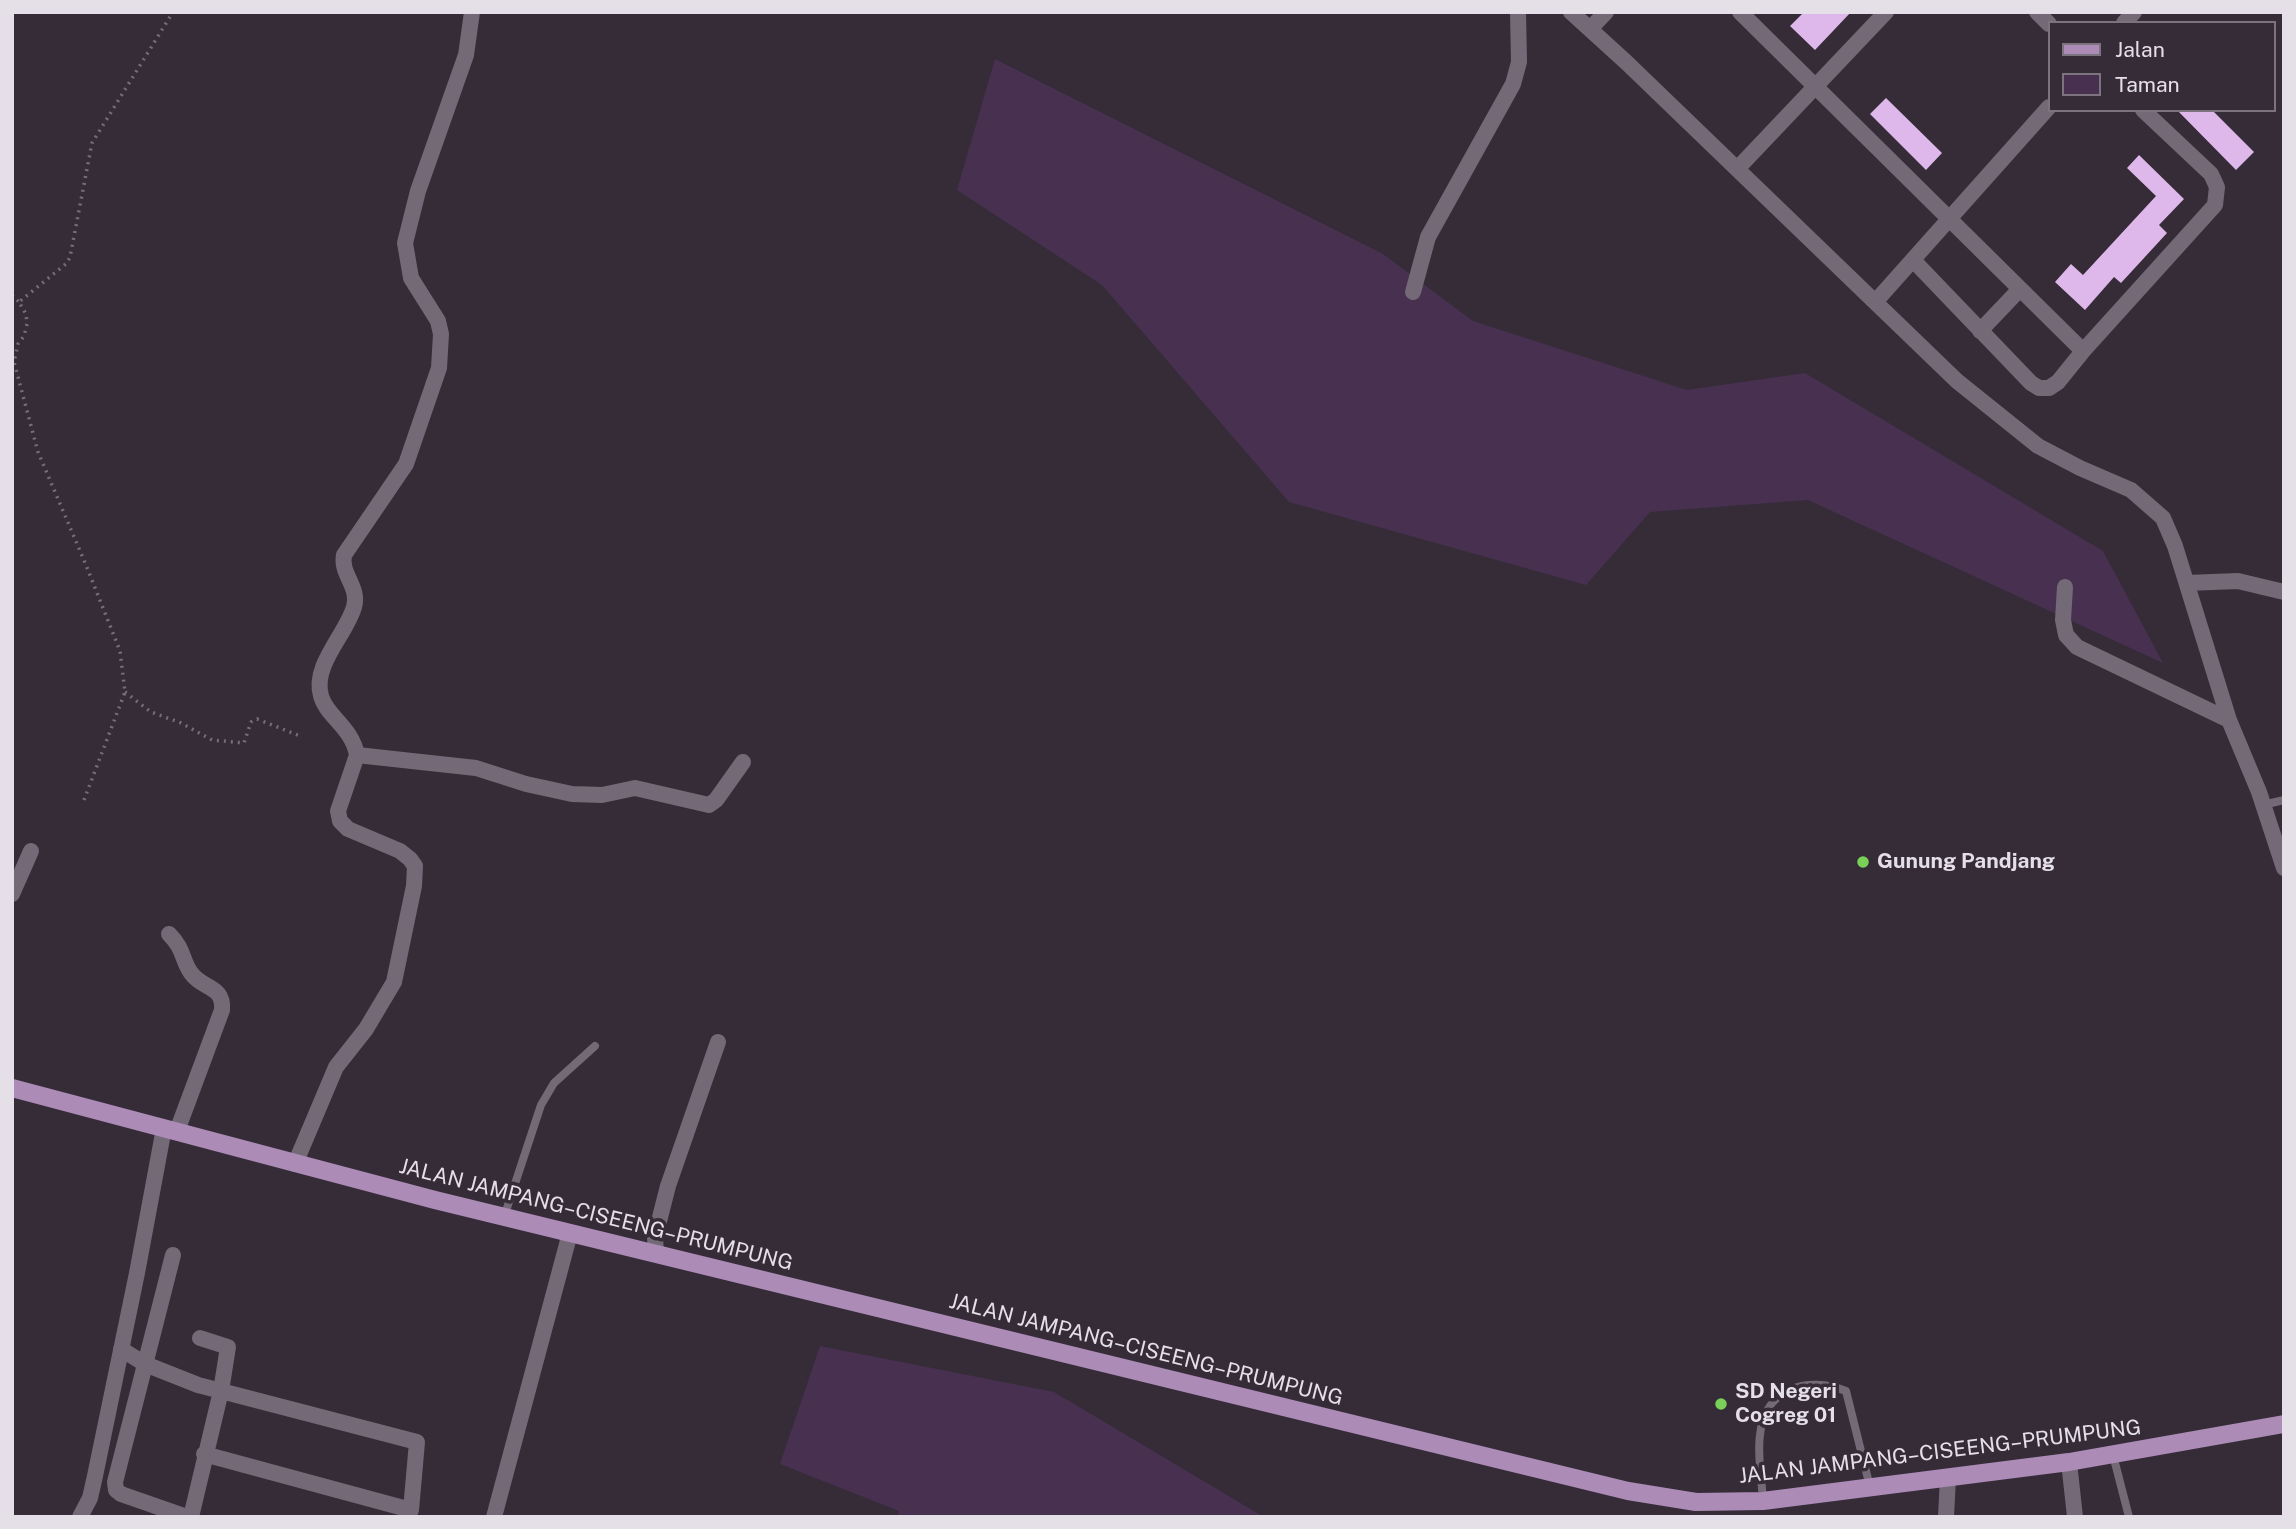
<!DOCTYPE html>
<meta charset="utf-8">
<style>
body{margin:0}
#map{position:relative;width:2296px;height:1529px;overflow:hidden;background:#352c38;font-family:"Public Sans",sans-serif}
canvas{display:block}
.frame{position:absolute;inset:0;border:14px solid #e5e0e7;pointer-events:none}
.legend{position:absolute;left:2048px;top:21px;width:228px;height:91px;box-sizing:border-box;background:#352c38;border:2px solid #7b747e;margin:0;padding:9px 12px;list-style:none;font-size:21px;color:#e5e0e7}
.legend li{display:flex;align-items:center;gap:14px;height:35px}
.legend b{width:35px;border:2px solid #7b747e}
</style>
<div id="map">
<canvas width="2296" height="1529"></canvas>
<div class="frame"></div>
<ul class="legend">
<li><b style="height:9px;background:#ac8bb7"></b>Jalan</li>
<li><b style="height:19px;background:#483050"></b>Taman</li>
</ul>
</div>
<script>
const c = document.querySelector('canvas').getContext('2d');
c.lineJoin = 'round';
function paint(path, color) { c.fillStyle = color; c.fill(path, 'evenodd'); }
function strokePath(path, color, width, dash) { c.strokeStyle = color; c.lineWidth = width; c.lineCap = dash ? 'butt' : 'round'; c.setLineDash(dash || []); c.stroke(path); }
function write(font, color, halo, rows, align = 'center') {
  c.font = font + ' "Public Sans",sans-serif'; c.lineWidth = 7; c.setLineDash([]); c.textBaseline = 'middle'; c.strokeStyle = halo; c.fillStyle = color; for (const [text, x, y, turn = 0] of rows) {
    c.save(); c.translate(x, y); c.rotate((+turn || 0) * Math.PI / 180); c.textAlign = isNaN(turn) ? turn : align; if (halo) c.strokeText(text, 0, 0); c.fillText(text, 0, 0); c.restore();
  }
}
paint(new Path2D(`
 M995,59L1383,254L1473,321L1687,390L1805,373L2103,551L2163,663L1808,500L1650,512L1586,585L1289,502L1102,285L957,190Z
 M820,1346L1054,1392L1264,1517H898L899,1511L780,1464Z`), '#483050');
paint(new Path2D(`
 M1804,12H1851L1815,50L1790,26Z
 M1886,98L1942,153L1926,170L1870,114Z
 M2177,110H2212L2254,152L2236,170Z
 M2139,155L2184,199L2159,225L2167,233L2121,283L2114,277L2085,310L2055,282L2071,264L2083,275L2156,196L2127,168Z`), '#deb8ea');
strokePath(new Path2D(`
 M12,295L19,302
 M125,692L151,712L181,723L212,740L244,743L251,722L257,719L300,736
 M84,800L125,692L120,651L86,565L38,452L14,362L18,344L24,336L27,324L26,314L19,302L67,263L70,257L92,143L173,12`), '#756d78', 3.5, [2, 5]);
strokePath(new Path2D(`
 M2263,805L2284,800
 M504,1217L541,1105L554,1083L595,1046
 M2113,1455L2129,1517
 M1763,1501C1762,1480 1757,1456 1760,1435C1764,1389 1807,1375 1846,1391L1870,1487`), '#746a77', 8);
strokePath(new Path2D(`
 M1571,12L1626,62L1957,381L2038,446L2080,468L2131,490L2163,518L2175,546L2229,720L2259,792L2284,868
 M1740,12L2083,351
 M2037,12L2049,24
 M2124,23L2134,12
 M1591,28L1606,12
 M1737,169L1886,12
 M1913,260L2031,383L2039,388H2049L2058,382L2083,351L2215,205L2217,187L2211,174L2143,110
 M1413,292L1428,237L1513,84L1519,62L1518,12
 M1876,301L2049,107
 M1980,331L2019,290
 M2187,583L2238,581L2284,592
 M2065,587L2063,620L2066,635L2077,647L2229,720
 M357,755L476,768L526,784L572,794L602,795L635,788L709,805L716,800L743,762
 M12,894L31,851
 M169,934C185,950 181,959 191,973C203,990 224,985 222,1010L177,1131
 M295,1164L336,1067L366,1029L394,982L414,886L415,866L410,859L400,851L348,829L340,821L338,811L357,755C352,727 326,716 321,696C312,665 346,635 354,607C360,587 340,574 344,555L406,464L439,368L441,334L438,321L411,278L405,243L418,191L466,55L472,12
 M656,1254L655,1237L668,1186L718,1042
 M173,1255L115,1482L116,1490L121,1494L187,1517
 M121,1349L145,1364L198,1385L417,1442L411,1510L204,1454
 M2069,1462L2075,1517
 M80,1517L90,1498L95,1476L137,1273L164,1128
 M191,1517L221,1391L228,1347L200,1338
 M494,1517L570,1233
 M1946,1517L1948,1478`), '#746a77', 16);
strokePath(new Path2D(`
 M12,1088L435,1200L1628,1491L1696,1502L1763,1501L2069,1462L2284,1424`), '#ac8bb7', 18);
for (const [x, y, r, color] of [
 [1863,862,7,"#79d157"],
 [1721,1404,7,"#79d157"]
]) { const dot = new Path2D(); dot.arc(x, y, r, 0, 2 * Math.PI); c.fillStyle = color; c.fill(dot); strokePath(dot, '#352c38', 2.5); }
write('bold 21px', '#e5e0e7', '#352c38', [
 ["Gunung Pandjang",1877,862],
 ["SD Negeri",1735,1392],
 ["Cogreg 01",1735,1416]
], 'left');
write('21px', '#e5e0e7', '#352c38', [
 ["JALAN JAMPANG–CISEENG–PRUMPUNG",596,1215,14],
 ["JALAN JAMPANG–CISEENG–PRUMPUNG",1146,1350,14],
 ["JALAN JAMPANG–CISEENG–PRUMPUNG",1940,1452,-7]
]);
</script>
